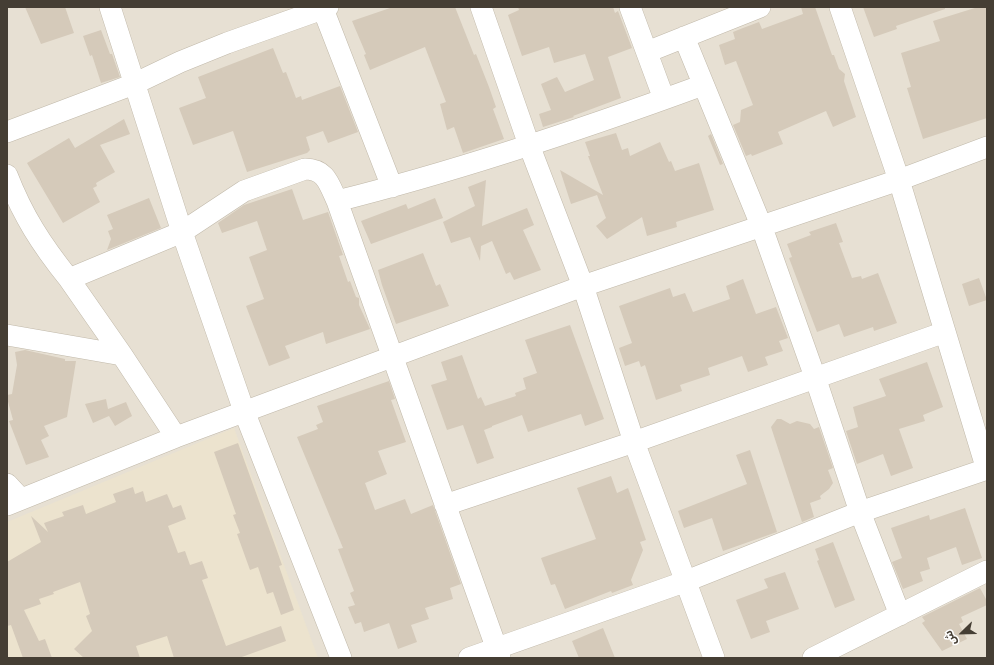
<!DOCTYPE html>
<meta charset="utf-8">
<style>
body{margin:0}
#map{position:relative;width:994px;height:665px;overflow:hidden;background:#f3eee5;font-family:Karla,"Noto Sans Arabic",sans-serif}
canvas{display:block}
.frame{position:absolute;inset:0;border:8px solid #453e34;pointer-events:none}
.north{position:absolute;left:942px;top:613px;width:40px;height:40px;-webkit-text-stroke:3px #fff;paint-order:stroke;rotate:247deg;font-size:11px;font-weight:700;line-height:16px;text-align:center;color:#453e34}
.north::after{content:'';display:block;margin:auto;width:14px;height:18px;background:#453e34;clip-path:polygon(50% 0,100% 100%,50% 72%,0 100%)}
</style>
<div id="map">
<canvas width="994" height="665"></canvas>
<div class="frame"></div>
<div class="north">ش</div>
</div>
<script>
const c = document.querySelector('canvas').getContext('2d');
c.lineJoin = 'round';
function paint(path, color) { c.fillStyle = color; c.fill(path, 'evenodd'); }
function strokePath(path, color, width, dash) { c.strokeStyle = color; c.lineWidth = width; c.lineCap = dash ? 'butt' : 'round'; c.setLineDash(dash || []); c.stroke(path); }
paint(new Path2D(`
 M7,7H987V658H7Z`), '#e7e0d3');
paint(new Path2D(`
 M234,428L318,658H7V522Z`), '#ece3ce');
paint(new Path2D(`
 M25,7H65L74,33L41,44Z
 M393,7H455L474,55L476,54L489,87L496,107L493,109L504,139L463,153L454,127L447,130L440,104L446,102L425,47L370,70L364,55L366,54L352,21Z
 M518,7H613L615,13L618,11L632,48L608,57L621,98L573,116L574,117L543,127L539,114L551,110L541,84L557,77L565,92L594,80L585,54L554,63L549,47L522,56L508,15L519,10Z
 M801,7H815L832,55H834L839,69L845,74L844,81L856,117L833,127L826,111L778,132L783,144L752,156L751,154L746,156L733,125L740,122L741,110L753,105L736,61L725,65L719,45L735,39L733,32L743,28L759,22L762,29L803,14Z
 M863,7H945V9L896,26L897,29L874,37Z
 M978,7H987V118L923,139L907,88L911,87L901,53L940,41L933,21Z
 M101,30L110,54H112L120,77L101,83L92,55L90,56L83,36Z
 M273,48L283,73L286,72L296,98L301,96L302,100L340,86L358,132L328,143L323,131L306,137L310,150L307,153L247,172L233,131L193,145L179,108L206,98L198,77Z
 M124,119L130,134L100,145L115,172L96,183L97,186L93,188L100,202L63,223L27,163L69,138L75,148Z
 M616,133L622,150L628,148L630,156L660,142L669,162L671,161L675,171L699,163L714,210L676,222L677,227L647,236L642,217L607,239L596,226L606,218L597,195L571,204L560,170L603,195L588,156H590L585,142Z
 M711,134L723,164L720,165L708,136Z
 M486,180L482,226L527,208L534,225L523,230L541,270L514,280L510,272L506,274L492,241L481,246L480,261L470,237L451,243L443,222L475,206L468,187Z
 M292,189L303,220L328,212L343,255L339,256L348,282L350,281L356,297L359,298V305L370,329L326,344L323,332L285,346L290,358L269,366L246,306L264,299L249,257L267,250L257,221L222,233L218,223L244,205Z
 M149,198L161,228L107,250L111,239L108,231L113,229L107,215Z
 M435,198L443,218L371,244L361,221L406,204L408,209Z
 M836,223L843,242L839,243L852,278L861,276L862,279L878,273L897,323L874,331L873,327L844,337L839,324L817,332L789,258L792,257L787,244L811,235L809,232Z
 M423,253L436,286L440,284L449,306L396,324L382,285L378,270Z
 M979,278L987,300L969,306L962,284Z
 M743,279L756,314L776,307L788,338L779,341L783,351L765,357L768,365L748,372L742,356L708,368L710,375L680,385L682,391L656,400L645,365L641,367L639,361L625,366L619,348L632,343L619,306L670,288L673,297L685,293L693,312L730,299L726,286Z
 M570,325L604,419L585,426L581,414L528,432L522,415L492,426V427L484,430L494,458L477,464L463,425L447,430L431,385L447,380L441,362L462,355L478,399L481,397L485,406L516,396L515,393L526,389L523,378L537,373L525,340Z
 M25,350L65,359V361H76L67,417L44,426L49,436L41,440L49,457L26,465L9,421L13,420L7,398V395L12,394L17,365L15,352Z
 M927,362L943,407L923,415L925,421L899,429L913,468L891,476L883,454L857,464L846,431L858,427L853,407L886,396L879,379Z
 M389,381L395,399L391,400L406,442L378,451L387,474L365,483L375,510L405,499L411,514L433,505L461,584L450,588L453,599L425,608L429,619L411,625L417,642L398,649L389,623L364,632L361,622L355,624L348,607L355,605L350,593L354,591L338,549L343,548L297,437L318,429L316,425L323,422L317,406Z
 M106,399L108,409L126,402L132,416L115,426L109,416L93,423L85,404Z
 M777,419H781L790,424L797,421L810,424L814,429L819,427L833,468L828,470L833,483L829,489L820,496L821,499L810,503L814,517L802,522L771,427Z
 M238,443L276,548L282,565L279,566L294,610L281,615L273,592L267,594L258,567L250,570L237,534L240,533L233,515L236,514L214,452Z
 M750,450L777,532L723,551L712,518L684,528L678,511L747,484L736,455Z
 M611,476L617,493L628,488L646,540L640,542L643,550L631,580L633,585L612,593L611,591L565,609L555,584L551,585L541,558L596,539L577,488Z
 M133,487L135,494L143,491L146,502L167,494L173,508L181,505L186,519L168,526L178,553L185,551L190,565L202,561L208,578L202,580L226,646L281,626L286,641L239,658H174L167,636L136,646L140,658H84L74,649L92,631L86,616L90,614L80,582L53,592L54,594L39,599L41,604L24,610L39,641L45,639L52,658H23L11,625L7,626V562L41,542L31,516L48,532L44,523L64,516L62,512L83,505L86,514L116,502L113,494Z
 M965,508L982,558L962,565L956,547L927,558L930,569L920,572L923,581L903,589L892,562L902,558L891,528L929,515L930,520Z
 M833,542L855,600L835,608L817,561L819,560L815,549Z
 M785,572L799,609L766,621L770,632L751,639L736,600L768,588L764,579Z
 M980,588L987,601V605L961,617L963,622L959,624L967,639L942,651L922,623L925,621L922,617Z
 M603,628L615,658H579L572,641Z`), '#d5caba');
const street = new Path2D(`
 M110,7L182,232L244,411L341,658
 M481,7L529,145L583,286L634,442L714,658
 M630,7L664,99
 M840,7L899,180L987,470
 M323,9L392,187
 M684,37L761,225L815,377L860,512L900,615
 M647,52L760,7
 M7,132L134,84L180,62L227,43L328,7
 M7,175C23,216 41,244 69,279
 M337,201C461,170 583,129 703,85
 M7,335L122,355L176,437L583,286L899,180L987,147
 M122,355L69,279L182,232L244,191L305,169C326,169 329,184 337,201L500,658
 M7,484L20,498
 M7,505L176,437
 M445,505L634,442L945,332
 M469,658L684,582L860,512L987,469
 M813,658L987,571`);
strokePath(street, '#c1b9aa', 22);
strokePath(street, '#fff', 21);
</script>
